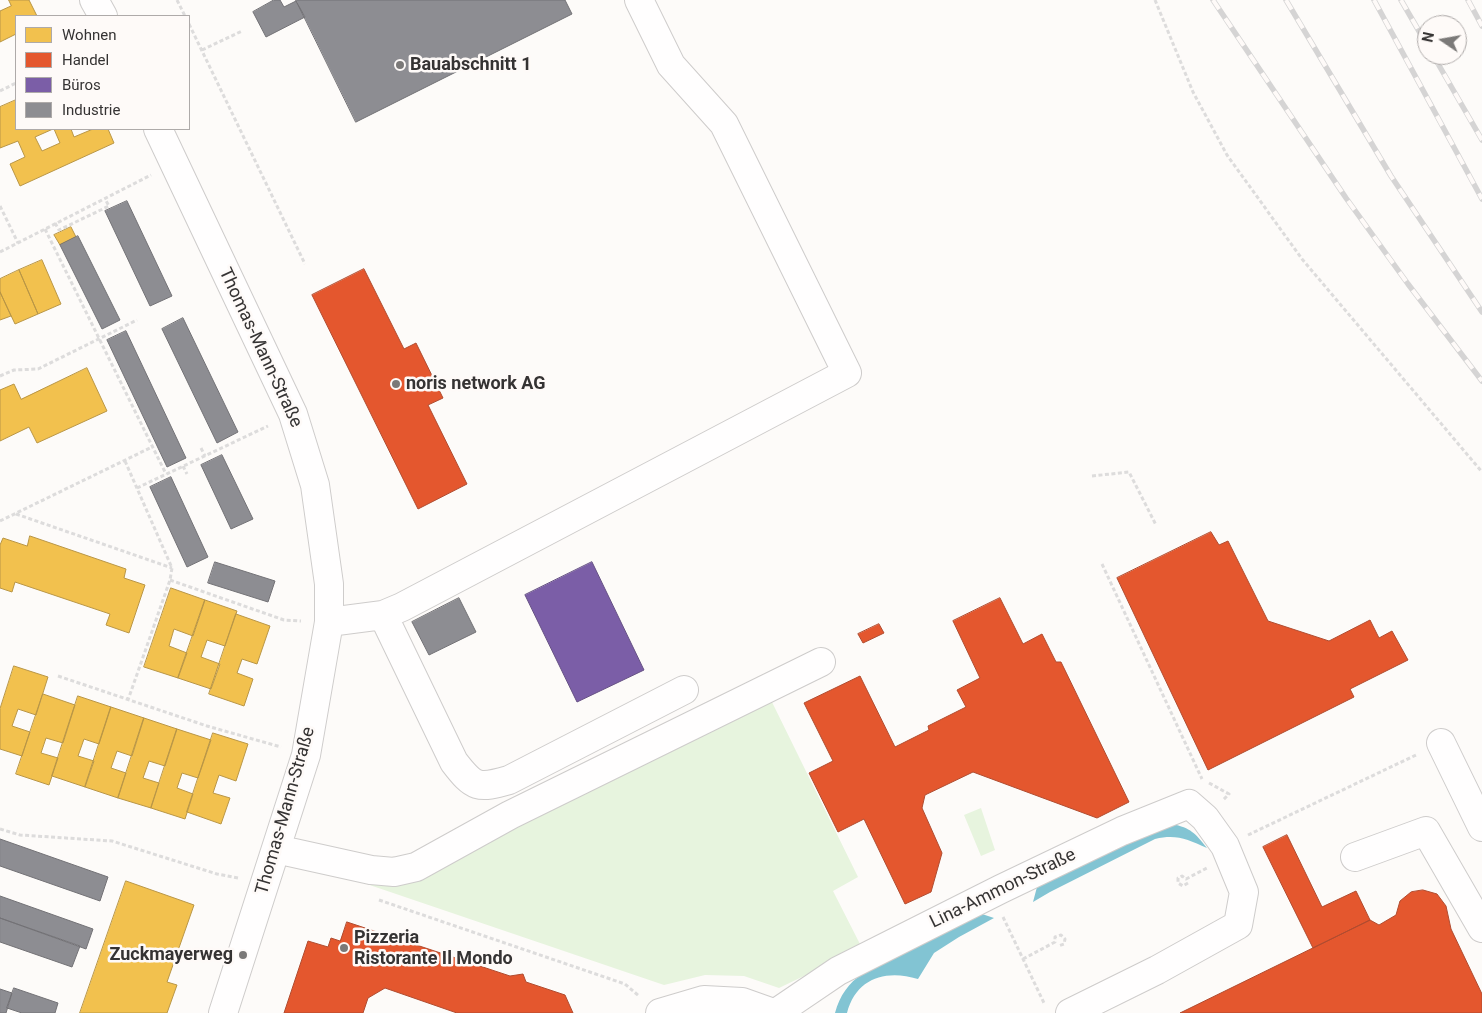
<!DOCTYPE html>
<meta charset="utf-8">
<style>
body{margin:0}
#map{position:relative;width:1482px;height:1013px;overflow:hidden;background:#fdfbf9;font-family:Roboto,sans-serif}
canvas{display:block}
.legend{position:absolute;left:15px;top:15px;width:175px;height:115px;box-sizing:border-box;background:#fefaf8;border:1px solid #aeaaa9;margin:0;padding:6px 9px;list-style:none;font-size:15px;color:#353333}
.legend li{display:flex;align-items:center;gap:10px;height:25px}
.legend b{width:25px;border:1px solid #aeaaa9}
.north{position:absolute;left:1417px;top:15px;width:50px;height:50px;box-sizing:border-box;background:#fefaf8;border:1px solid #aeaaa9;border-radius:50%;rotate:282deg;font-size:14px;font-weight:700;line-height:20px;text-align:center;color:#353333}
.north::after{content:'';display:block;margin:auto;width:18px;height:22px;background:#7b7978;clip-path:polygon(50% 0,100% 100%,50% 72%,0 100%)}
</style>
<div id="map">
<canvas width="1482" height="1013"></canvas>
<ul class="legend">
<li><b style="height:14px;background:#f2c14e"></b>Wohnen</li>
<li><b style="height:14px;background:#e4572e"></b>Handel</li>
<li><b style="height:14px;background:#7b5ea7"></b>Büros</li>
<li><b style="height:14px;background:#8d8d92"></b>Industrie</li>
</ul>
<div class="north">N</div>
</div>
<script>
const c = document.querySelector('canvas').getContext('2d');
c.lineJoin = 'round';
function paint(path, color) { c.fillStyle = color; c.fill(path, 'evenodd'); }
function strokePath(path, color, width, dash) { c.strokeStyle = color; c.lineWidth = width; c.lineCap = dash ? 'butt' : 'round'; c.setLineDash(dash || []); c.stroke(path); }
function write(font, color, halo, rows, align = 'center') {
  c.font = font + ' Roboto,sans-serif'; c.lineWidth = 5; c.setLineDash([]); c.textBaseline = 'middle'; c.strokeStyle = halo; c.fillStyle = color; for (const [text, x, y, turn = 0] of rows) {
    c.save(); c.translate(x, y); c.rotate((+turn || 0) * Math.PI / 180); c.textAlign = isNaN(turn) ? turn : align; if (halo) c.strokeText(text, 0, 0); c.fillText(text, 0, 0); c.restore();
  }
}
paint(new Path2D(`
 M769,696L858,877L833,891L862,948L779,988L744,976L705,975L664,985L349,878L399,885Z
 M981,808L995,850L981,856L964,815Z`), '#e7f4de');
paint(new Path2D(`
 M1172,824C1191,828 1195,833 1207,848C1187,839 1176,834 1155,839L1050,892L1033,902L1037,887L1158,828Z
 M982,914L994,918L959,937L934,953L918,979C886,969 856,978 847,1013H835C840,995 848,984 863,973Z`), '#82c4d3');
const homes = new Path2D(`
 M9,0H29L37,16H16V34L0,42V11L11,6Z
 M16,100V129H53L35,137L42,151L60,143L54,129H71L74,137L93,129H108L114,143L20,186L10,164L25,157L18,141L0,148V107Z
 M71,227L76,237L60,245L54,235Z
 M42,260L61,304L38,314L19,270Z
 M19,270L38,314L15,324L0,292V279Z
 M0,292L11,316L0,320Z
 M87,368L107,411L37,443L29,427L0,441V390L14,384L21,399Z
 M30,536L126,569L124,578L145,585L129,633L106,625L110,614L15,582L12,592L0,588V545L3,538L27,546Z
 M171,588L205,600L193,636L174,629L169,646L187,653L178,678L144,667Z
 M205,600L237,611L225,646L207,640L201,657L220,664L211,689L178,678Z
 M236,614L270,626L257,664L242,659L237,673L253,679L244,706L209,694Z
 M14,666L48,677L36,715L18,709L12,726L30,732L22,756L0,749V709Z
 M43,694L75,705L63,743L46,738L41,753L58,758L49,785L16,774Z
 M78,696L111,707L99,744L84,739L78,756L94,761L85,787L52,776Z
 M111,707L144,718L132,756L117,751L111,768L126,773L118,798L85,787Z
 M144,718L177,729L165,766L149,761L143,778L159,783L151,808L118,798Z
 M177,729L211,740L198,778L182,773L177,788L193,794L185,819L151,808Z
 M213,733L248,744L236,781L219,775L213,793L230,798L221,824L187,812Z
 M126,881L194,905L167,982L177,985L167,1013H80Z`);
paint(homes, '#f2c14e');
strokePath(homes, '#b99646', 1);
const shops = new Path2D(`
 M364,269L404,349L416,343L443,398L428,405L467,484L418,509L312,295Z
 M1211,532L1219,545L1228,541L1268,621L1329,641L1370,620L1379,638L1392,631L1408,660L1350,689L1354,697L1208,770L1117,578Z
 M1000,598L1023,644L1042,634L1056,662H1061L1129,802L1097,818L973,772L925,795L922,808L942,853L931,892L905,904L864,819L838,832L809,773L833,761L804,703L860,676L895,747L929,730L928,726L966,707L957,690L980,678L953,621Z
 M879,624L884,633L863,643L858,634Z
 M1287,835L1322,907L1356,891L1370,920L1313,948L1263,847Z
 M1423,890L1437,894L1446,906L1451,929L1482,994V1013H1180L1370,920L1379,925L1396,915L1400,901L1411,892Z
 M347,922L510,976L523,974L526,982L565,995L573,1013H457L385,988L368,998L363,1013H284L308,941L328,947L331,938L340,941Z`);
paint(shops, '#e4572e');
strokePath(shops, '#b04c30', 1);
const offices = new Path2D(`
 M592,562L644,670L577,702L525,595Z`);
paint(offices, '#7b5ea7');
strokePath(offices, '#665184', 1);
const industry = new Path2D(`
 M274,0H280L284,7L296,1L305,17L266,37L253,12Z
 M296,0H565L572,14L356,122Z
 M127,201L172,296L150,306L105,211Z
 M78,236L120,320L102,329L60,245Z
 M183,318L238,432L217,443L162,329Z
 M126,331L186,458L167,467L107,340Z
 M222,455L253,519L231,529L201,465Z
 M171,477L208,557L187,567L150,487Z
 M215,562L275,581L268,602L208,583Z
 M459,598L476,632L429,655L412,622Z
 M0,839L108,877L100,901L0,866Z
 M0,896L93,929L86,949L0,918Z
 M0,918L80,946L72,967L0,942Z
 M14,988L58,1003L55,1013H22L7,1008Z
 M0,989L12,993L6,1013H0Z`);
paint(industry, '#8d8d92');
strokePath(industry, '#737276', 1);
const minor = new Path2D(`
 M94,0L103,16
 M158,129L293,414L315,485L329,584V622L306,755L223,1013
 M383,615L454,762C474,788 478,789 509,780L684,690
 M329,622L383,615L402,607L847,373L724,124L671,65L639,0
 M1441,743L1482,827
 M276,849L371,870L394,872L416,867L510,815L821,662
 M1355,857L1426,831L1482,928
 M660,1013L704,1000L742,1002L773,1013
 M776,1013L838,971L1001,889L1122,831L1189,804L1205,818L1225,846L1244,892L1238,925L1157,970L1070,1013`);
strokePath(minor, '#cecccb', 30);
strokePath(new Path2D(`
 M177,0L185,16
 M1155,0L1193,92L1227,155L1302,259L1482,472
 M189,24L305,264
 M202,50L242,31
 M0,91L16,83
 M0,206L18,243
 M55,223L59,230L109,206L105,199
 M45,229L166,474
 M0,252L151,175
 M0,376L14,370L38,369L137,320
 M201,448L205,456
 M125,461L172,568L170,580L128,700
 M183,466L187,474
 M1092,476L1129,472L1156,525
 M137,488L268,426
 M16,514L172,568
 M0,521L152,447
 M1102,564L1202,779
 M170,580L284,620L301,621
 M58,676L207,726L281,747
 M1209,783L1229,794L1223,800
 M0,829L20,835L112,841L217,874L238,878
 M1248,835L1416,755
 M1188,883L1183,886L1178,883V878L1182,876L1186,879L1207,868
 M379,900L625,984L639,996
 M1003,917L1044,1003
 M1023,959L1055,942V937L1061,935L1065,939L1064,944L1058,946`), '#dddcdc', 3, [4, 2.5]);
strokePath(minor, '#fffefe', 28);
const rail = new Path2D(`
 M1213,0L1346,198L1408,284L1482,381
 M1286,0L1391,176L1482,312
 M1374,0L1482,199
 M1401,0L1427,45
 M1468,0L1482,26
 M1433,55L1482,140`);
strokePath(rail, '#d5d4d4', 5.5);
strokePath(rail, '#fefaf8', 4, [11]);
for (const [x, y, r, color] of [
 [400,65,5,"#7b7978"],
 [396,384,5,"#7b7978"],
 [344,948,5,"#7b7978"],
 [243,955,5,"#7b7978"]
]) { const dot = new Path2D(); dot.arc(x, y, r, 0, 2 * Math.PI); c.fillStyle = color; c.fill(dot); strokePath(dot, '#fefaf8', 2); }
write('bold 18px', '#353333', '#fefaf8', [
 ["Bauabschnitt 1",410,65],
 ["noris network AG",406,384],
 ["Pizzeria",354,938],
 ["Ristorante Il Mondo",354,959],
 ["Zuckmayerweg",233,955,"right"]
], 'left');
write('18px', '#353333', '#fefaf8', [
 ["Thomas-Mann-Straße",260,348,65],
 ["Thomas-Mann-Straße",286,811,-74],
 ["Lina-Ammon-Straße",1003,889,-26]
]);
</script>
